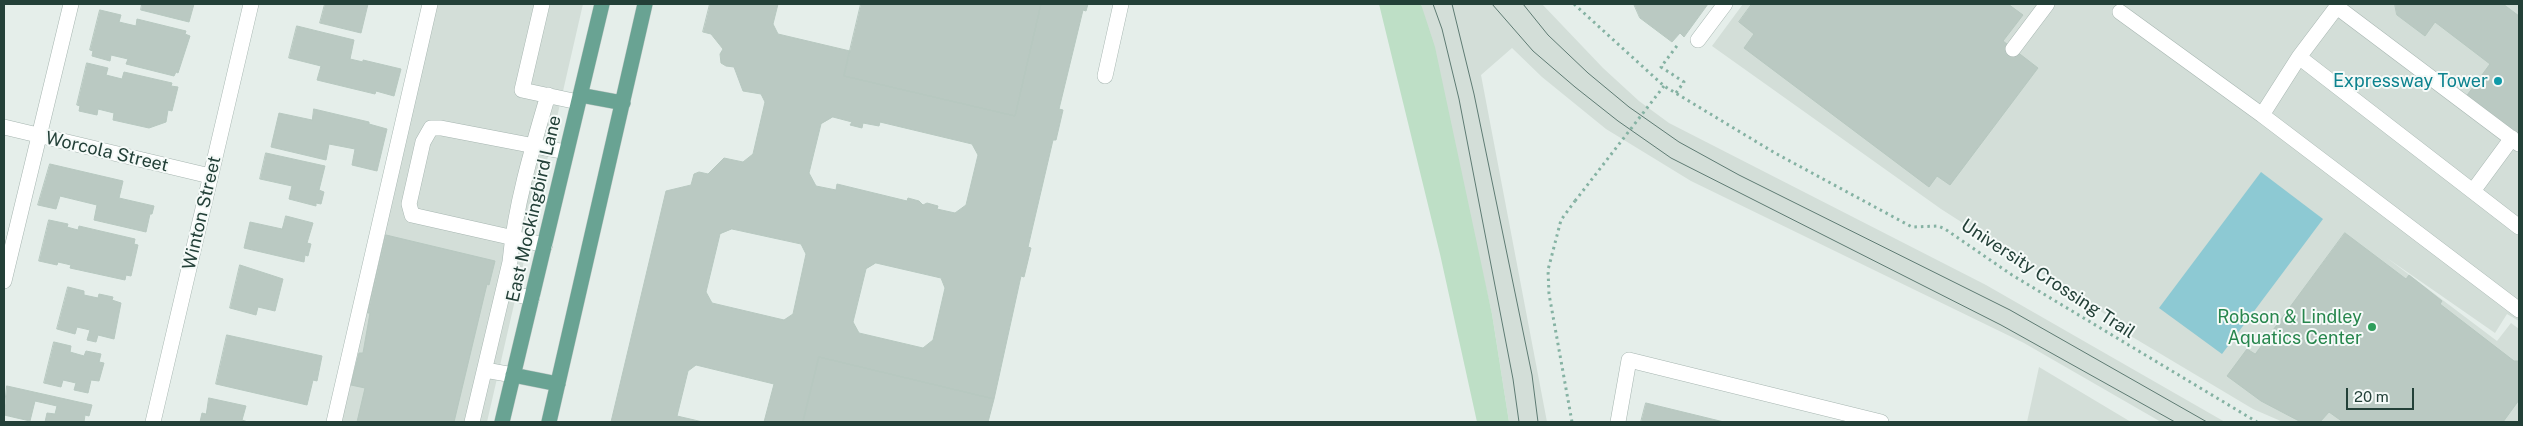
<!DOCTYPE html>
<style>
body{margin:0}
#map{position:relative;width:2523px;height:426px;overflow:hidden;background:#e5eeea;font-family:"Public Sans",sans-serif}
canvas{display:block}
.frame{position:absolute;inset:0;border:5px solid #234038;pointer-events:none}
.scale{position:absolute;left:2346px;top:388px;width:68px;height:22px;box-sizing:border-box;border:2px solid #234038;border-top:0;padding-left:6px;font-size:15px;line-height:18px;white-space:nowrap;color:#234038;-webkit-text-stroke:4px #f5faf8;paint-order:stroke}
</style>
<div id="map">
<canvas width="2523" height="426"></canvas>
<div class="frame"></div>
<div class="scale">20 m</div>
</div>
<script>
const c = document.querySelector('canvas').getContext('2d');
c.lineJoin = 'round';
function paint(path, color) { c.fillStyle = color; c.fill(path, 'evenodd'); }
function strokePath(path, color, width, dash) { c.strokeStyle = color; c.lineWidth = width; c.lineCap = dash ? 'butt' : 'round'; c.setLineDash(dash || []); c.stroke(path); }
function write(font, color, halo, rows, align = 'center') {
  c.font = font + ' "Public Sans",sans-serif'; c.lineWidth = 4; c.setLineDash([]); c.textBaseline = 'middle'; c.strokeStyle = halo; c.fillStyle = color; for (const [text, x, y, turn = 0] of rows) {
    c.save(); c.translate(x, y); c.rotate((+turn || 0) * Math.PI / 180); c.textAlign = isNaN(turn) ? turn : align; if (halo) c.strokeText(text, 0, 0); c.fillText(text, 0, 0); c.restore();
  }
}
paint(new Path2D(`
 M436,4H583L487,422H339Z
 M1421,4H1542L1603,68L1639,101L1669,123L1986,285L2225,422H2161L2024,343L1691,181L1606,129L1542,77L1512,48L1481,75L1547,422H1509L1492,314Z
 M1743,4H2519V321L2507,314L2495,333L2387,258L2497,341L2511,323L2519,329V422H2283L2253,409L2119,329L2122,325L1941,209L1712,46Z
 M2039,367L2131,422H2027Z`), '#d3ded8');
paint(new Path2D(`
 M1379,4H1421L1435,47L1492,314L1509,422H1477L1440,254Z`), '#bedfc6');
paint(new Path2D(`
 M2261,172L2323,219L2222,354L2159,308Z`), '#8dc9d3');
const building = new Path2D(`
 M142,4H194L189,22L141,10Z
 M325,4H368L361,33L320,23Z
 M710,4H778L773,24L778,34L850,51L844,76L1015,116L1041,4H1088L1086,11L1083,10L1059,109L1063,110L1056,140H1053L1028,247L1031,248L1024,277L1021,276L994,399L819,357L803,422H764L774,384L696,365L688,371L677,416L703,422H611L666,191L691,185L694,174L699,172L708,174L724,158L743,162L753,154L765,102L761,94L743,91L734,67L726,66L721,63L720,54L723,49L711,34L703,32ZM833,117L852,122L850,125L862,128L863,123L879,126L880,122L972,144L978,155L966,205L955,213L937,209L938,206L927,203L923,205L919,201L908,198L907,201L837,184L836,190L816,186L809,173L821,124ZM732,229L801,244L806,254L793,314L784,320L712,303L706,292L720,234ZM876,263L941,278L945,288L933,340L923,348L859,333L853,322L866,269Z
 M861,4H1041L1015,116L844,76Z
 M1634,4H1708L1684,37L1680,33L1672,42L1640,18Z
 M1752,4H2008L2023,15L2003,41L2038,68L1950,185L1937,176L1929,187L1744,48L1754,34L1739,22Z
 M2395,4H2503L2519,16V137L2465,98L2490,64L2435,22L2425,36L2397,15Z
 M100,10L121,15L119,22L136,26L137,19L186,31L185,34L190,36L178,73L176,72L174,76L126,64L128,59L111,55L110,61L92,56L93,51L90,50Z
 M297,26L354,40L350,59L363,62V60L401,69L394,96L376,91L375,94L317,80L321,66L289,58Z
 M87,63L108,68L106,75L122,79L124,72L172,83L171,86L178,87L172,111L168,110L166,122L149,128L113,120L114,113L98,109L97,115L79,111L80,106L77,105Z
 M314,109L369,122V124L387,129L377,171L352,165L355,149L329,144L326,160L271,147L279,113L312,120Z
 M266,153L325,166L319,190L324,192L321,204L316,203V206L289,199L292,186L260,179Z
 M50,164L123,181L119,198L154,206L152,214H150L146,232L94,220L97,205L60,196L56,209L38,205Z
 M286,216L313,223L307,243L311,244L308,256L305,255L304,262L244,248L250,222L282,229Z
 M49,220L68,224L67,227L78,230L79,226L135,239L134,244L138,245L131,276L126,275L125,280L70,268L71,265L58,262L57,265L39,261Z
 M2345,233L2406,279L2409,275L2442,301L2440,304L2514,361H2519V400L2503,422H2343L2329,412L2320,422H2301L2261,401L2227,376L2247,349L2255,354Z
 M386,235L495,261L489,285L487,284L454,422H357L365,388L351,385L359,353H363L370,313H368Z
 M240,265L283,279L275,311L258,307L256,315L230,308Z
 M68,287L84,291V295L98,298L99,294L113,297L112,300L121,303L114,339L98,335L96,342L87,340L90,330L77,327L75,334L57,329Z
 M227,335L322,356L317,381L313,380L307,405L216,384Z
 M54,342L71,346L70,352L84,356L86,351L101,354L99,362L104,363L99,381L91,380L88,393L74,390L76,383L63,380L61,387L44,383Z
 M819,357L994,399L988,422H803Z
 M7,386L92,405L89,416L85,415L84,422H45L47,413L55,414L57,406L35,401L30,421L4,415Z
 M209,398L246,406L242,420L248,422H200L202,413L206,414Z
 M1646,403L1724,422H1641Z`);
paint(building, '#bac9c2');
strokePath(building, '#b7c8c0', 1);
const minor = new Path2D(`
 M542,4L522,90L578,102
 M2339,4L2299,57L2262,115L2519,310
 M2337,7L2519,144
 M2120,12L2262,115
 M1698,40L1725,4
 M2013,49L2047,4
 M2299,57L2519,227
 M1105,76L1121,4
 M4,127L210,176
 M2473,191L2512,138
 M545,245L412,215L409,204L423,142L431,128H441L566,152
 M4,281L71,4
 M503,292L532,298
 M485,370L513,375
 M153,422L251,4
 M334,422L430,4
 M472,422L510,262C515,206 532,149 548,95
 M1618,422L1629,360L1881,422`);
const major = new Path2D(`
 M580,95L623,103
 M513,375L558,384
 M502,422L602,4
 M549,422L645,4`);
strokePath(minor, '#a7b6b1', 16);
strokePath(major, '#c1cac7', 16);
strokePath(new Path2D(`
 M1574,4L1664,86L1775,153L1912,227L1938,226L1945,229L2012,275L2257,422
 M1676,93L1684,82L1661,67L1679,43
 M1572,422L1549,294L1548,270L1561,220L1575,201`), '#85b2a3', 3, [2.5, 4]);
strokePath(minor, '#fff', 15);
strokePath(major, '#69a393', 15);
strokePath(new Path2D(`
 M1433,4L1442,29L1459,99L1513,379L1519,422
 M1452,4L1474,94L1532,375L1538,422
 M1492,4L1533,51L1575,87L1618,121L1671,158L2001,325L2175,422
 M1523,4L1548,35L1588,73L1629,107L1679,142L1739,175L2010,310L2207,422`), '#5e7b73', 1);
strokePath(new Path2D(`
 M1575,201L1664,86`), '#85b2a3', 3, [2.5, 4]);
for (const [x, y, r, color] of [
 [2498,81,5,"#0f9aa8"],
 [2372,327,5,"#2e9e5b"]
]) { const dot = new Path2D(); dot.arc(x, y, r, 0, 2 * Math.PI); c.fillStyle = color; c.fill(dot); strokePath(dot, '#f5faf8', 2); }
write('18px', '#0d838f', '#f5faf8', [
 ["Expressway Tower",2488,81]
], 'right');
write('18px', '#234038', '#f5faf8', [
 ["Worcola Street",107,152,13],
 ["East Mockingbird Lane",534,209,-77],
 ["Winton Street",202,213,-77],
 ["University Crossing Trail",2048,279,33]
]);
write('18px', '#27864d', '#f5faf8', [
 ["Robson & Lindley",2362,317],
 ["Aquatics Center",2362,338]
], 'right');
</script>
